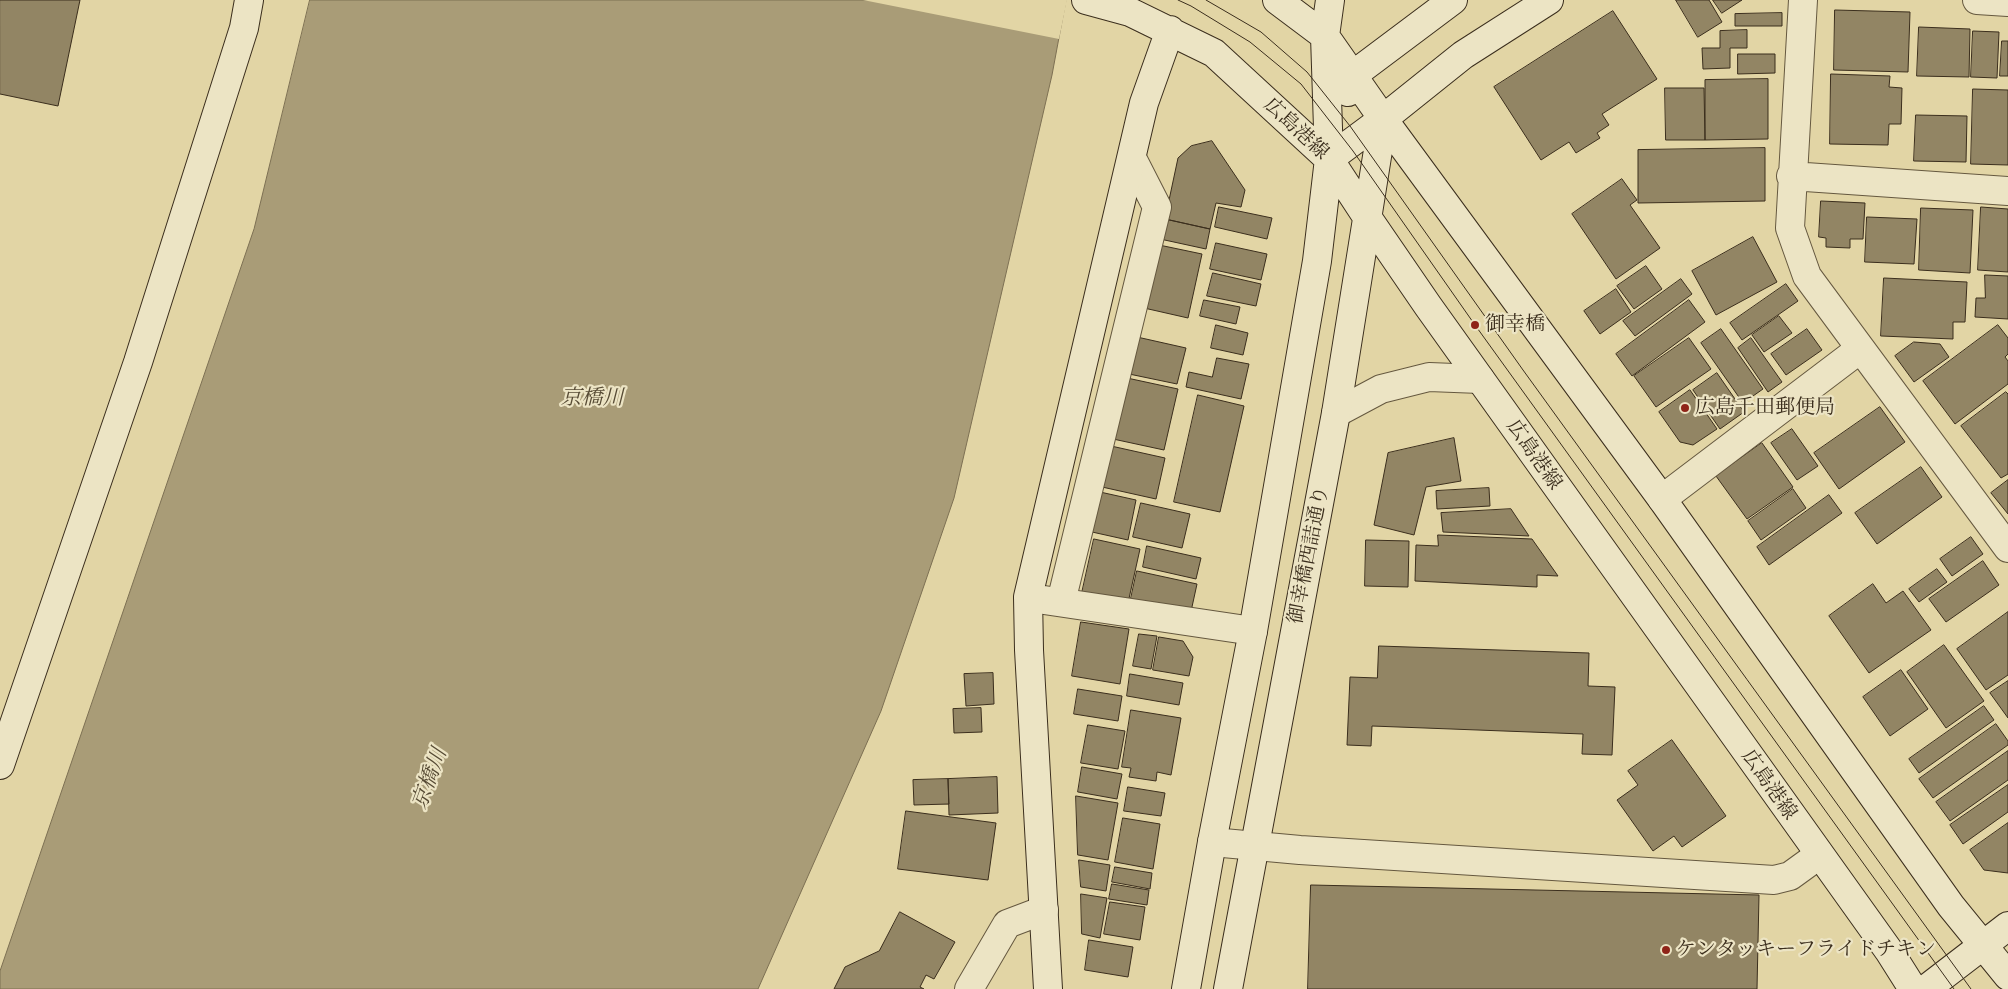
<!DOCTYPE html>
<meta charset="utf-8">
<style>
body{margin:0}
canvas{display:block;background:#e2d5a5}
</style>
<canvas width="2008" height="989"></canvas>
<script>
const c = document.querySelector('canvas').getContext('2d');
c.lineJoin = 'round';
function paint(path, color) { c.fillStyle = color; c.fill(path, 'evenodd'); }
function strokePath(path, color, width, dash) { c.strokeStyle = color; c.lineWidth = width; c.lineCap = dash ? 'butt' : 'round'; c.setLineDash(dash || []); c.stroke(path); }
function write(font, color, halo, rows, align = 'center') {
  c.font = font + ' "EB Garamond","Noto Serif JP",serif'; c.lineWidth = 4.5; c.setLineDash([]); c.textBaseline = 'middle'; c.strokeStyle = halo; c.fillStyle = color; for (const [text, x, y, turn = 0] of rows) {
    c.save(); c.translate(x, y); c.rotate((+turn || 0) * Math.PI / 180); c.textAlign = isNaN(turn) ? turn : align; if (halo) c.strokeText(text, 0, 0); c.fillText(text, 0, 0); c.restore();
  }
}
const water = new Path2D(`
 M310,0H1066L1052,75L954,498L881,711L758,989H0V971L254,229Z`);
paint(water, '#a99c77');
strokePath(water, '#7d7053', 1);
paint(new Path2D(`
 M863,0H1067L1059,39Z`), '#e2d5a5');
const building = new Path2D(`
 M0,0H80L58,106L0,94Z
 M1676,0H1709L1722,22L1698,37Z
 M1713,0H1742L1722,13Z
 M1835,10L1910,12L1908,72L1834,70Z
 M1613,11L1657,79L1602,114L1609,125L1597,133L1600,138L1576,153L1569,142L1541,160L1494,87Z
 M1782,13V26H1735V14Z
 M1919,27L1970,29L1969,77L1917,76Z
 M1747,30V48H1730V68L1703,69L1702,48H1720V31Z
 M1973,31L1999,32L1997,78L1971,77Z
 M2002,41H2008V76H2000Z
 M1738,54H1775V73L1738,74Z
 M1831,74L1890,76L1889,87L1902,88L1901,124H1889L1888,145L1830,144Z
 M1768,79V139L1705,140V80Z
 M1665,88H1704L1705,140H1666Z
 M1973,89L2008,90V165L1971,164Z
 M1916,115L1967,116L1966,162L1914,161Z
 M1212,141L1245,190L1241,207L1216,203L1210,229L1165,219L1178,158L1191,146Z
 M1765,148V201L1638,203V150Z
 M1622,179L1637,200L1630,205L1660,248L1616,279L1572,214Z
 M1821,201L1865,203L1863,239H1850V248L1826,247V238L1819,237Z
 M1219,207L1272,218L1267,239L1215,227Z
 M1981,207L2008,209V272L1978,270Z
 M1921,208L1973,210L1970,273L1919,270Z
 M1867,217L1917,219L1914,264L1865,262Z
 M1165,219L1210,229L1206,249L1160,239Z
 M1753,237L1777,282L1716,315L1692,271Z
 M1216,243L1267,254L1261,280L1210,269Z
 M1159,245L1202,254L1188,318L1144,308Z
 M1646,266L1662,289L1634,309L1617,286Z
 M1213,273L1261,284L1256,306L1207,296Z
 M1985,275L2008,276V319L1975,317L1976,298H1985Z
 M1884,278L1967,282L1965,322H1953V339L1881,336Z
 M1681,279L1692,294L1635,336L1623,321Z
 M1786,284L1798,301L1742,340L1730,323Z
 M1616,289L1631,312L1600,334L1584,311Z
 M1204,300L1240,307L1236,324L1200,316Z
 M1689,300L1705,322L1632,376L1616,354Z
 M1779,316L1792,333L1764,352L1752,335Z
 M1216,325L1248,333L1243,355L1211,348Z
 M1998,325L2008,338V354L2005,357L2008,361V384L1955,424L1923,381Z
 M1721,329L1763,389L1743,403L1701,343Z
 M1807,329L1822,350L1786,375L1771,354Z
 M1137,337L1186,348L1177,384L1129,374Z
 M1689,338L1711,369L1656,407L1634,376Z
 M1751,338L1782,382L1768,392L1738,348Z
 M1914,342L1940,344L1949,357L1914,382L1895,356Z
 M1217,358L1249,364L1241,399L1186,387L1189,372L1212,377Z
 M1717,373L1744,412L1720,429L1693,390Z
 M1127,378L1178,389L1164,450L1113,439Z
 M1690,390L1717,429L1693,445L1680,442L1659,412Z
 M2006,392L2008,394V474L2001,478L1961,426Z
 M1198,395L1244,406L1220,512L1174,502Z
 M1880,407L1905,442L1839,489L1814,453Z
 M1792,429L1818,466L1797,480L1771,443Z
 M1454,438L1461,481L1426,487L1414,535L1374,525L1388,453Z
 M1762,443L1793,487L1747,519L1716,476Z
 M1111,446L1165,458L1156,499L1102,487Z
 M1921,467L1942,497L1877,544L1855,513Z
 M2008,480V514L1991,493Z
 M1489,488L1490,506L1437,509L1436,491Z
 M1793,489L1806,508L1761,540L1748,521Z
 M1100,492L1136,500L1128,540L1092,532Z
 M1829,495L1842,513L1769,565L1757,547Z
 M1141,503L1190,514L1182,548L1133,537Z
 M1511,509L1529,536L1443,532L1441,513Z
 M1438,535L1532,539L1558,576L1537,575V587L1415,581L1416,545L1438,546Z
 M1971,537L1983,554L1952,576L1940,559Z
 M1094,539L1140,549L1128,603L1082,593Z
 M1366,540L1409,541L1408,587L1365,586Z
 M1147,546L1201,558L1196,579L1143,567Z
 M1983,561L1999,585L1946,622L1929,599Z
 M1937,569L1947,582L1919,602L1909,589Z
 M1137,571L1197,584L1190,616L1130,603Z
 M1873,584L1886,603L1903,591L1931,630L1869,673L1829,616Z
 M2008,612V675L1986,690L1957,649Z
 M1081,622L1129,629L1120,684L1072,676Z
 M1139,634L1157,636L1151,669L1133,666Z
 M1159,637L1183,641L1193,657L1189,676L1153,670Z
 M1944,645L1984,701L1946,728L1907,672Z
 M1379,646L1589,653L1588,686L1615,687L1612,755L1582,754L1583,734L1372,726L1371,746L1347,745L1350,677L1377,678Z
 M1901,670L1928,709L1890,736L1863,697Z
 M993,673L994,704L966,706L964,674Z
 M1130,674L1183,683L1179,705L1127,696Z
 M2008,681V718L1990,693Z
 M1078,689L1122,696L1118,721L1074,714Z
 M1984,706L1994,720L1919,773L1909,759Z
 M981,708L982,732L954,733L953,709Z
 M1131,710L1181,718L1171,775L1157,772L1156,781L1129,777L1131,768L1122,767Z
 M1996,724L2008,741V745L1933,798L1919,779Z
 M1088,725L1125,731L1118,769L1081,763Z
 M1672,740L1726,816L1682,847L1674,836L1653,851L1617,800L1638,785L1628,771Z
 M2008,751V780L1950,821L1936,802Z
 M1082,767L1122,774L1117,799L1078,792Z
 M997,777L998,813L949,815L948,779Z
 M948,779L949,804L914,805L913,780Z
 M2008,785V812L1963,844L1950,825Z
 M1128,787L1165,793L1161,816L1124,811Z
 M1076,796L1118,803L1108,860L1078,855Z
 M906,811L996,823L988,880L898,869Z
 M1123,818L1160,824L1153,869L1115,862Z
 M2008,823V873L1984,870L1970,850Z
 M1079,860L1110,865L1106,891L1081,887Z
 M1115,867L1152,873L1150,889L1112,882Z
 M1112,884L1149,890L1147,905L1109,899Z
 M1311,885L1759,895L1757,989H1308Z
 M1081,894L1107,898L1100,938L1082,934Z
 M1110,902L1145,907L1140,940L1104,934Z
 M900,912L955,942L934,979L926,975L920,987L924,989H834L845,967L879,951Z
 M1089,940L1133,947L1128,977L1085,970Z`);
paint(building, '#928564');
strokePath(building, '#3b2e1d', 1);
const street = new Path2D(`
 M1803,0L1790,228L1807,276L2008,548
 M1977,0L2008,2
 M1791,176L2008,191
 M1336,413L1381,389L1429,377L1480,379
 M1662,499L1860,349
 M1044,600L1253,631
 M1061,602L1157,207L1132,158
 M1212,842L1300,850L1774,880L1790,876L1819,855
 M969,989L1007,924L1044,910`);
const secondary = new Path2D(`
 M1086,0L1130,12L1214,53L1329,159L1367,217L1428,306L1889,951L1913,989
 M1277,0L1325,36L1383,119L1662,499L1951,906L2008,976
 M1348,92L1353,75L1453,0
 M1329,159L1383,119L1463,55L1549,0
 M0,765L138,362L244,28L249,0
 M1048,989L1029,650L1028,597L1144,103L1170,30
 M1186,989L1212,842L1253,631L1317,261L1329,159L1325,36L1330,0
 M1228,989L1336,413L1383,119
 M1926,989L2008,926`);
strokePath(street, '#65583f', 30);
strokePath(secondary, '#3b2e1d', 30);
strokePath(street, '#ece4c4', 28);
strokePath(secondary, '#ece4c4', 28);
strokePath(new Path2D(`
 M1178,0L1191,6L1250,42L1301,84L1353,151L1475,325L1954,989
 M1206,0L1261,32L1307,72L1350,126L1523,370L1971,989`), '#3b2e1d', 1);
for (const [x, y, r, color] of [
 [1475,325,5,"#8f2418"],
 [1685,408,5,"#8f2418"],
 [1666,950,5,"#8f2418"]
]) { const dot = new Path2D(); dot.arc(x, y, r, 0, 2 * Math.PI); c.fillStyle = color; c.fill(dot); strokePath(dot, '#ece4c4', 2); }
write('20px', '#3b2e1d', '#ece4c4', [
 ["広島港線",1296,129,43],
 ["広島港線",1534,455,55],
 ["御幸橋西詰通り",1309,555,-79],
 ["広島港線",1769,785,55]
]);
write('20px', '#3b2e1d', '#ece4c4', [
 ["御幸橋",1485,325],
 ["広島千田郵便局",1695,408],
 ["ケンタッキーフライドチキン",1676,950]
], 'left');
write('italic 21px', '#564a34', '#ece4c4', [
 ["京橋川",592,398],
 ["京橋川",430,779,-70]
]);
</script>
